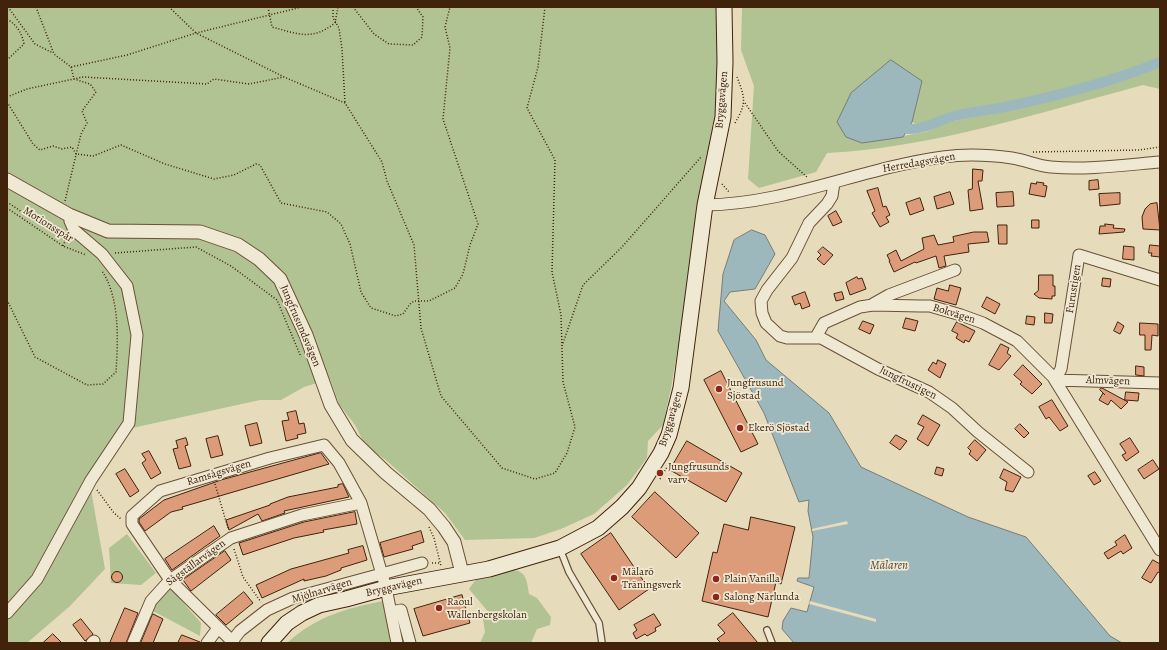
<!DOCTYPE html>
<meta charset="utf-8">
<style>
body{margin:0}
#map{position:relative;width:1167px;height:650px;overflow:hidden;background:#e6dcbb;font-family:Alegreya,serif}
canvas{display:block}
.frame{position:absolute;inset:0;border:8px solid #41220b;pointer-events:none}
</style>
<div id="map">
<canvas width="1167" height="650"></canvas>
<div class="frame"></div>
</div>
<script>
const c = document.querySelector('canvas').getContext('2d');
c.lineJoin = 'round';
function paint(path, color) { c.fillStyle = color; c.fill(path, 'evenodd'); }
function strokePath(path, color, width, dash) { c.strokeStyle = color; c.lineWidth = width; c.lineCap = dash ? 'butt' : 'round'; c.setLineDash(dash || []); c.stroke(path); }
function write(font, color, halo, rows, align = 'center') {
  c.font = font + ' Alegreya,serif'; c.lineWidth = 3.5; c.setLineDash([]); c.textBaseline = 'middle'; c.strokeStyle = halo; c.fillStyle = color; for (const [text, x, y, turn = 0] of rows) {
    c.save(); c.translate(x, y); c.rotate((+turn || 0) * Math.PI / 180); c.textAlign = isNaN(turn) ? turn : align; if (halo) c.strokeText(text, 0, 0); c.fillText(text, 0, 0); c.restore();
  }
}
paint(new Path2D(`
 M7,7H719L718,114L671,388L663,425L648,441L647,458L627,485L594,514L561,529L534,538L465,540L445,513L387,461L365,445L355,425L339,404L330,379L304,387L281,400H260L123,430L89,479L105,569L70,606L27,643H7Z
 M742,7H1160V57C1124,72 1087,84 1050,94C1006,104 959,106 920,126L912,122L922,81L862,143L926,132L949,122L1049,101L1129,78L1160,65V89L1143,85C1042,112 931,148 827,153L816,172L759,188L748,179L754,86L741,50Z
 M127,534L156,573L141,585L111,583L109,548Z
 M514,570C527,572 527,582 529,594L537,598L551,617L550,625L537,629L531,643H480L485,632L483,619L490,614L469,589L477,578Z
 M171,589L201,623L200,636L153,611L159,599Z
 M383,601L393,643H287C317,616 344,609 383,601Z`), '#b1c293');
const water = new Path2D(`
 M891,60L922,81L912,122L903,137L862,143L846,137L837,122L851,93Z
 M752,230L765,235L775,254L755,289L730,292L724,301L756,340L766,360L829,413L861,467L968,517L1026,537L1110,636L1122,643H794L782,629L783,621L791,608L807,612L814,587L797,581L798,578H809L813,537L808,511L809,500L799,502L764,413L718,331L723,274L734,240Z`);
paint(water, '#9db8bc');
strokePath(water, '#787c75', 1);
paint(new Path2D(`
 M847,521L848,524L812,531V529L816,528Z
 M810,601L876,619V622L813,605L809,604Z`), '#e6dcbb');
strokePath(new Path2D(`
 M908,129C924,130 939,120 954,116C971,112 988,110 1005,107C1057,96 1111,82 1160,62`), '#9db8bc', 10);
const building = new Path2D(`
 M973,169L983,170L982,181H978L983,209L970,211L968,190L972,189Z
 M1098,180L1099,189L1089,190V181Z
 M1037,182L1044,183L1043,185L1047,186L1045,197L1029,194L1031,183L1036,184Z
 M878,188L883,207L886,206L890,215L886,217L889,222L880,227L872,213L875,211L867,191Z
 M950,192L954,204L937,209L934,197Z
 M1013,192L1014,206L997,207L996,193Z
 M1120,193V204L1100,206L1099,194Z
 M920,198L924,210L910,215L906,203Z
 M1157,203L1160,230L1143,229L1142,217L1145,209L1150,204Z
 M836,211L842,222L833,226L828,216Z
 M1032,220H1039V228H1032Z
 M1105,224L1114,225L1113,228L1125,229L1124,232L1099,234L1100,226H1105Z
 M998,225H1007V244H999Z
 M974,232H987L989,242L968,244L969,252L944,256L946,266L939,268L936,256L916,263L915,262L894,272L889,261H890L887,255L896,250L901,261L924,249L922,238L934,235L938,245L954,242L953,237Z
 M1150,245L1160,246V257L1151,256L1152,253H1149Z
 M1124,246L1134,247V260L1123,259Z
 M823,247L833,255L824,265L817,259L821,255L818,252Z
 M1039,275H1053V286H1055V296H1052V299L1039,298L1034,294L1038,291Z
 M857,277L858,279L862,278L866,289L850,295L846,283Z
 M1103,278L1111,279L1110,287L1102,286Z
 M950,285L961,288L956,305L934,299L937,288L948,291Z
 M805,292L810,306L802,309L800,303L795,305L792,297Z
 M842,292L844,299L836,301L834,294Z
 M987,297L1000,304L995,314L982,307Z
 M1045,313L1053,314L1052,323H1045Z
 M1027,316L1035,317L1034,325L1026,324Z
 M906,318L918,321L915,331L903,328Z
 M863,321L874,325L870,334L859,329Z
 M957,322L975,331L969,342L965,340L964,343L956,338L958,334L952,331Z
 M1118,322L1124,326L1120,334L1114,331Z
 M1140,323L1158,324V336L1152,335L1151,350H1145V335H1140Z
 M1001,344L1009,348L1007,353L1011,356L999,370L989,365Z
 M938,360L946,364L940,378L928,370L933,362L936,364Z
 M1023,365L1042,384L1032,394L1020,384L1022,382L1014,375Z
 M1136,366L1144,367V376L1136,375Z
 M721,371L758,444L741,452L704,380Z
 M1101,388H1102L1128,402L1121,409L1111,400L1108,405L1099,400L1103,393L1105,395L1100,390Z
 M1126,392L1139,393L1138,401L1125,400Z
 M1052,400L1068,426L1060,431L1049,417L1046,419L1039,407Z
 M296,411L299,424L304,423L306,433L297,435L298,438L286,441L282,421L289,420L287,413Z
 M923,415L940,425L928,446L917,439L924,427L918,424Z
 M257,423L262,443L250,446L245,426Z
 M1020,424L1029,433L1024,438L1015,429Z
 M896,435L907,441L900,450L890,443Z
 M218,436L223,455L211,458L206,439Z
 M186,438L188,445L185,446L191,466L179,469L173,449L178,448L176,441Z
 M1130,438L1139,452L1126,461L1122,455L1126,453L1120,444Z
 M975,440L986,450L977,461L969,454L971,451L968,448Z
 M687,441L742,473L726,502L670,470Z
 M149,451L161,473L151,479L142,463L146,460L142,454Z
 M321,453L329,464L182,507L183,509L171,512L145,531L139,522V519L164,500L221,480Z
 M1153,460L1159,469L1144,479L1138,470Z
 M937,467L944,469L942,476L935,474Z
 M125,469L139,491L130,497L116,474Z
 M1004,469L1021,477L1013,492L1005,490L1007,482L1000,478Z
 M1095,472L1101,481L1094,485L1088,476Z
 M343,484L349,497L284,511L285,513L262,521L258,514L229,530L226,520L270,505V504L288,497L338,487V485Z
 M655,492L699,533L676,558L632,517Z
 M355,512L357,524L323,530L324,532L294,538L243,555L239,543L304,522Z
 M751,517L795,527L781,584L776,582L768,617L702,601L713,552L717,553L724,524L748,530Z
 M214,526L220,536L172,570L165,559Z
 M421,531L424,542L412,546L413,549L384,557L380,543Z
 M611,533L649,589L619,610L581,554Z
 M1125,535L1132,548L1123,554L1121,551L1108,559L1104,553L1117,545L1115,542Z
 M363,546L367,560L341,568V570L326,576L304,581V579L262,598L256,585L291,569L349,553L348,550Z
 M225,551L231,560L191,591L183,580Z
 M1153,560L1160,564V573L1158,572L1151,583L1142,578Z
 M111.5 577a5.5 5.5 0 1 1 11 0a5.5 5.5 0 1 1-11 0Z
 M244,592L253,603L226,625L216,615Z
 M462,595L470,623L423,636L414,609Z
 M125,608L138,613L126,643H110Z
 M733,613L758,643H721L717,639L725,633L718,625Z
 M153,614L163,619L153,643H141Z
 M654,614L661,625L655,628L656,631L647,636L645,634L636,639L633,633L637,630L634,625Z
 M81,619L93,634L85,641L73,625Z
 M53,634L62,643H43Z
 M182,635L200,642V643H178Z`);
paint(building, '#dd9c79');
strokePath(building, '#41220b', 1);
const service = new Path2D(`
 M560,549L569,572L599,623L602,643
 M767,630L772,643`);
const minor = new Path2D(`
 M834,183L832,196L827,204L809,223L792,258L767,290L761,301L762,313L766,323L780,336L787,338H821L878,369L929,392L952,408L978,432L1028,472
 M705,205C787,204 862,168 943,157C965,154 990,155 1012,158C1025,160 1038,166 1051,167C1087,170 1124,165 1160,162
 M1160,280L1079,255L1061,369L1055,380L1160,383
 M873,304L889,295L955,270
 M816,337L824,323L860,307L873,305L920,306H930L961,315L983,323L1017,341L1053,377L1160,550
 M391,612L401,610L410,643
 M7,613L37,579L91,480L129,423L137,335L127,286L102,254L74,230L70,221L73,217
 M233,640L240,631L267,610L293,598L422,563
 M92,643L94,641
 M133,643L151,601L170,580L231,538L302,515L361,503
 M207,643L218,628
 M234,643L170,580L132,524V516L160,491L270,458L324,445L339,463L361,503L386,588L397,643`);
const tertiary = new Path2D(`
 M7,180L69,215L108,231L200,232L238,245L259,259L280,279L306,335L331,405L352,440L386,473L429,509L444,527L454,542L462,573`);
const secondary = new Path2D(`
 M269,643L287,623L302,613L319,605L346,599L386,588L489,569L560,548L598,528L622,507L639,488L661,453L669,435L681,388L705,205L723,117L725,62L724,7`);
strokePath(service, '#6a5037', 8);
strokePath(minor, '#6a5037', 13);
strokePath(tertiary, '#6a5037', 15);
strokePath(secondary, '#41220b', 17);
strokePath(new Path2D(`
 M8,7L35,44L53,53
 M36,7L54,54L71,67L127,55L196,33L302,7
 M169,7L196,33L284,77
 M268,7L272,27C298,34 312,41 335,23L338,7
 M333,7V18L339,28L342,49L345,103
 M353,7L374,34L389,44L413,45L422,37L423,17L416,7
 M7,19C17,25 22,33 24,44L7,60
 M7,97L27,89L83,77L207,84L214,79L249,84L284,77L345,103L382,162L387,181L414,245L421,328L441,396L502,468L535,479L555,473L567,453L575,427L563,382L561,315L552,272L555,160L527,108L538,67L545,7
 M7,102L33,144L40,150L53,146L62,149L72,147L76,154L93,156L121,145L165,164L214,179L234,175L256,164L260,165L281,203L327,212L341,224L350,244L361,292L371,308L396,316L403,314L410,304L414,301H429L455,288L463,274L470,245L478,224L443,119L450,48L445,27L450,7
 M745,103L778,151L808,178
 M735,123C747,103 745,98 737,77
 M1033,152L1139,150L1160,147
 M722,184L730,193
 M65,201L81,134L87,123L82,111L96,92L90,84L74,79L71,67
 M7,202L66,241L73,243
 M7,208L63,246L86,255
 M63,246L67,237
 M115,253L196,247L231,266L277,300L301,357
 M7,300L35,357L87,385L103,384L116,372C118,340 120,298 102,271
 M562,346L583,285L621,248L702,156
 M660,479L667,467
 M215,484L228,528
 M97,490L114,513L121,519
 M429,527L434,538L441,566
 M234,549L243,577L261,602
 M432,563H441`), '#41220b', 1.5, [1, 2]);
strokePath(service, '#efe8d3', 5.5);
strokePath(minor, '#efe8d3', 11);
strokePath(tertiary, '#efe8d3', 13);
strokePath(secondary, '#efe8d3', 15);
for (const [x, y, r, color] of [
 [719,389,4,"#8f2418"],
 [740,428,4,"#8f2418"],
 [660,473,4,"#8f2418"],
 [614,578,4,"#8f2418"],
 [716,579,4,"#8f2418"],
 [716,597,4,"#8f2418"],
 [439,608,4,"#8f2418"]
]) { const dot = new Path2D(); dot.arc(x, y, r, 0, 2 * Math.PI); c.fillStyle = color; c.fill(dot); strokePath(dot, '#efe8d3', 1.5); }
write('11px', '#41220b', '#efe8d3', [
 ["Bryggavägen",722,100,-85],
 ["Herredagsvägen",919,163,-10],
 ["Motionsspår",48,225,32],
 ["Furustigen",1074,289,-81],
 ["Bokvägen",954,314,17],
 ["Jungfrusundsvägen",300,326,67],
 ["Almvägen",1108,381,2],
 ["Jungfrustigen",908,383,26],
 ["Bryggavägen",671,419,-73],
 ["Ramsågsvägen",219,473,-17],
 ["Sågställarvägen",196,563,-36],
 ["Bryggavägen",394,587,-13],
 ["Mjölnarvägen",322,591,-17]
]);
write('11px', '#41220b', '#efe8d3', [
 ["Jungfrusund",727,383],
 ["Sjöstad",727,396],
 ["Ekerö Sjöstad",748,428],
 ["Jungfrusunds",668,467],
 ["varv",668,480],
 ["Mälarö",622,572],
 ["Träningsverk",622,585],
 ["Plain Vanilla",724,579],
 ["Salong Närlunda",724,597],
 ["Raoul",447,602],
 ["Wallenbergskolan",447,615]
], 'left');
write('italic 12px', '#584837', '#efe8d3', [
 ["Mälaren",889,566]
]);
</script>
